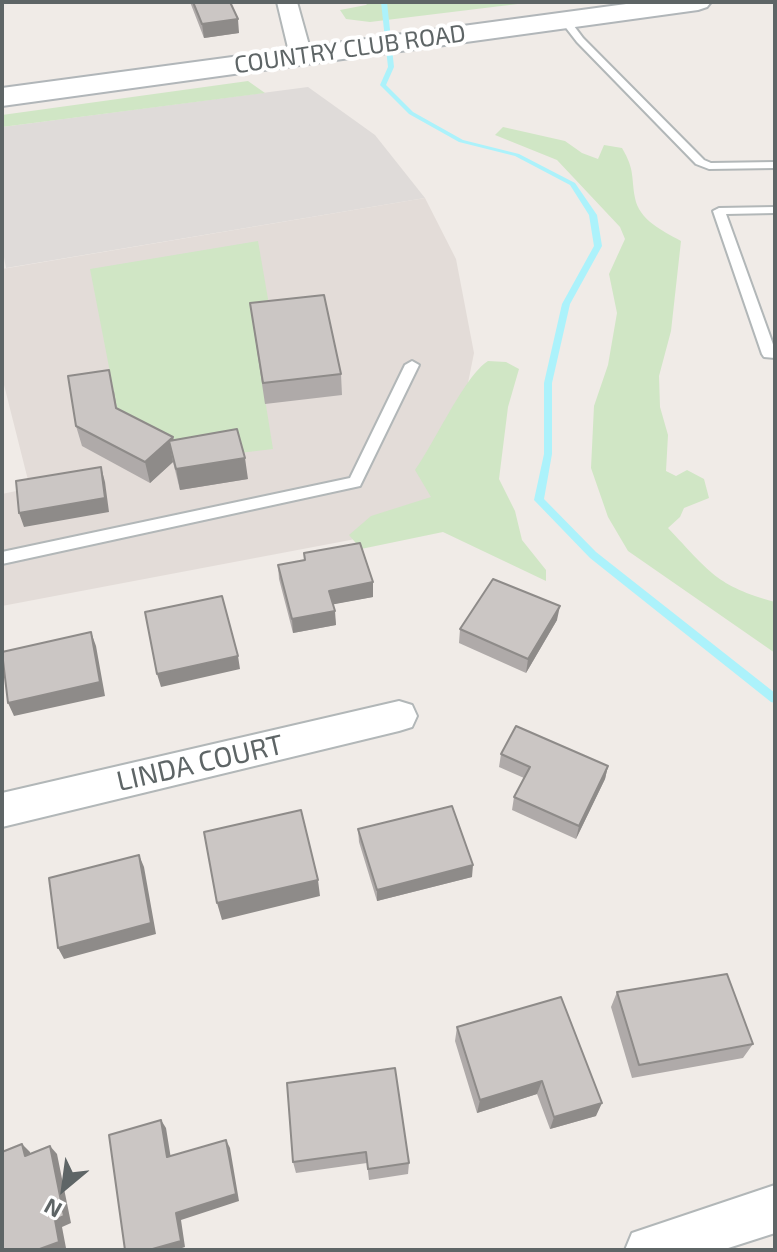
<!DOCTYPE html>
<style>
body{margin:0}
#map{position:relative;width:777px;height:1252px;overflow:hidden;background:#f0ebe7;font-family:"Exo 2",sans-serif}
canvas{display:block}
.frame{position:absolute;inset:0;border:4px solid #5e6566;pointer-events:none}
.north{position:absolute;left:24px;top:1148px;width:80px;height:80px;-webkit-text-stroke:6px #fff;paint-order:stroke;rotate:209deg;font-size:22px;font-weight:700;line-height:32px;text-align:center;color:#5e6566}
.north::after{content:'';display:block;margin:auto;width:28px;height:36px;background:#5e6566;clip-path:polygon(50% 0,100% 100%,50% 72%,0 100%)}
</style>
<div id="map">
<canvas width="777" height="1252"></canvas>
<div class="frame"></div>
<div class="north">N</div>
</div>
<script>
const c = document.querySelector('canvas').getContext('2d');
c.lineJoin = 'round';
function paint(path, color) { c.fillStyle = color; c.fill(path, 'evenodd'); }
function strokePath(path, color, width, dash) { c.strokeStyle = color; c.lineWidth = width; c.lineCap = dash ? 'butt' : 'round'; c.setLineDash(dash || []); c.stroke(path); }
function write(font, color, halo, rows, align = 'center') {
  c.font = font + ' "Exo 2",sans-serif'; c.lineWidth = 8; c.setLineDash([]); c.textBaseline = 'middle'; c.strokeStyle = halo; c.fillStyle = color; for (const [text, x, y, turn = 0] of rows) {
    c.save(); c.translate(x, y); c.rotate((+turn || 0) * Math.PI / 180); c.textAlign = isNaN(turn) ? turn : align; if (halo) c.strokeText(text, 0, 0); c.fillText(text, 0, 0); c.restore();
  }
}
paint(new Path2D(`
 M308,87L375,135L425,198L6,268L2,247V127Z`), '#dfdbd9');
paint(new Path2D(`
 M425,198L456,259L474,353L440,523L2,606V494L30,488L2,377V269Z`), '#e3dcd8');
paint(new Path2D(`
 M369,2H534L370,22L346,19L340,10L366,5Z
 M248,81L265,93L2,127V115Z
 M503,127L565,141L582,153L598,159L604,145L622,148C635,170 631,176 635,198C639,220 663,231 681,241L671,331L659,376L660,407L668,435L666,471L676,476L687,470L704,479L709,498L684,508L680,517L668,528C709,571 716,586 775,602V653L628,551L608,517L591,468L594,406L608,365L617,313L609,274L625,239L620,227L557,160L495,135Z
 M258,241L272,322L253,324L273,449L181,460L121,429L90,269Z
 M488,361L506,362L519,369L508,407L499,479L515,511L522,540L546,570V581L443,532L361,549L349,535L371,516L431,497L415,470C434,444 465,375 488,361Z`), '#d0e6c5');
paint(new Path2D(`
 M381,2H387L394,67L386,85L413,112L463,140L519,154L575,183L597,215L602,246L570,304L552,383V454L544,499L596,552L775,693V703L771,702L590,558L534,500L544,454V383L562,304L594,246L589,215L570,185L515,156L459,142L409,114L380,85L388,67Z`), '#acf2fb');
const lane = new Path2D(`
 M562,18H568L583,38L704,160L711,163L775,162V168L709,169L696,164L577,42L560,20Z
 M775,207V213L726,214L775,350V358L764,357L762,354L713,211L719,208Z
 M412,361L419,365L360,486L2,564V552L350,478L405,365Z`);
const street = new Path2D(`
 M277,2H297L312,56L308,60H294L290,56Z
 M399,701L412,705L417,716L412,727L399,731L2,827V793Z
 M775,1185V1233L722,1250H625L632,1233Z`);
const secondary = new Path2D(`
 M641,2H711L707,7L698,10L2,106V88Z`);
strokePath(lane, '#b2b7b8', 4);
strokePath(street, '#b2b7b8', 4);
strokePath(secondary, '#b1b6b9', 4);
paint(lane, '#fff');
paint(street, '#fff');
paint(secondary, '#fff');
paint(new Path2D(`
 M190,2H230L239,33L204,38Z
 M250,303L341,374L342,395L265,404Z
 M114,391L117,409L173,437L174,440L248,479L180,490L173,462L150,483L82,446L76,426Z
 M304,553L373,582V597L333,604L336,625L293,633L279,579L278,565L304,560Z
 M557,620L526,673L459,643L460,629Z
 M501,754L608,766L605,779L576,839L512,810L514,797L524,778L499,767Z
 M358,829L472,877L377,901L359,842Z
 M617,992L753,1044L743,1058L632,1078L611,1007Z
 M457,1027L596,1116L550,1129L537,1094L477,1113L455,1041Z
 M287,1083L409,1163L408,1174L369,1180L367,1163L296,1173L293,1162Z`), '#afaaa9');
paint(new Path2D(`
 M238,19L239,33L204,38L202,24Z
 M173,437L177,458L169,441L173,462L150,483L145,462Z
 M245,458L248,479L180,490L176,469Z
 M101,467L105,482L109,512L24,527L19,513Z
 M373,582V597L330,605L329,591Z
 M560,606L557,620L526,673L528,659Z
 M335,611L336,625L293,633L292,619Z
 M91,632L96,646L105,696L14,716L8,703Z
 M238,656L240,669L161,687L157,674Z
 M608,766L605,779L576,839L579,826Z
 M139,855L144,867L156,934L64,959L58,948Z
 M473,865L472,877L377,901V890Z
 M318,880L320,896L222,920L217,903Z
 M542,1081L537,1094L477,1113L480,1100Z
 M602,1103L596,1116L550,1129L554,1117Z
 M161,1120L166,1128L172,1165L167,1157Z
 M226,1140L230,1148L239,1201L181,1220L185,1247L176,1250H149Z
 M22,1144L30,1152L32,1164L25,1156Z
 M50,1146L57,1154L71,1223L62,1227L66,1248L61,1250H37L55,1220Z`), '#8e8b89');
const building = new Path2D(`
 M193,2H230L238,19L202,24Z
 M324,295L341,374L263,383L250,303Z
 M109,370L116,408L173,437L145,462L76,426L68,376Z
 M237,429L245,458L176,469L169,441Z
 M101,467L105,498L19,513L16,481Z
 M360,543L373,582L329,591L335,611L292,619L278,565L305,560L304,553Z
 M493,579L560,606L528,659L460,629Z
 M222,596L238,656L157,674L145,612Z
 M91,632L100,682L8,703L2,652Z
 M516,726L608,766L579,826L514,797L530,767L501,754Z
 M452,806L473,865L377,890L358,829Z
 M301,810L318,880L217,903L204,832Z
 M139,855L151,923L58,948L49,878Z
 M727,974L753,1044L639,1065L617,992Z
 M561,997L602,1103L554,1117L542,1081L480,1100L457,1027Z
 M395,1068L409,1163L368,1169L366,1152L293,1162L287,1083Z
 M161,1120L167,1157L226,1140L236,1194L176,1213L181,1241L149,1250H125L109,1135Z
 M22,1144L25,1156L50,1146L64,1216L55,1220L59,1242L37,1250H2V1152Z`);
paint(building, '#cbc6c4');
strokePath(building, '#8e8b89', 2);
write('24px', '#5e6566', '#fff', [
 ["COUNTRY CLUB ROAD",350,49,-8]
]);
write('28px', '#5e6566', '#fff', [
 ["LINDA COURT",200,763,-13]
]);
</script>
